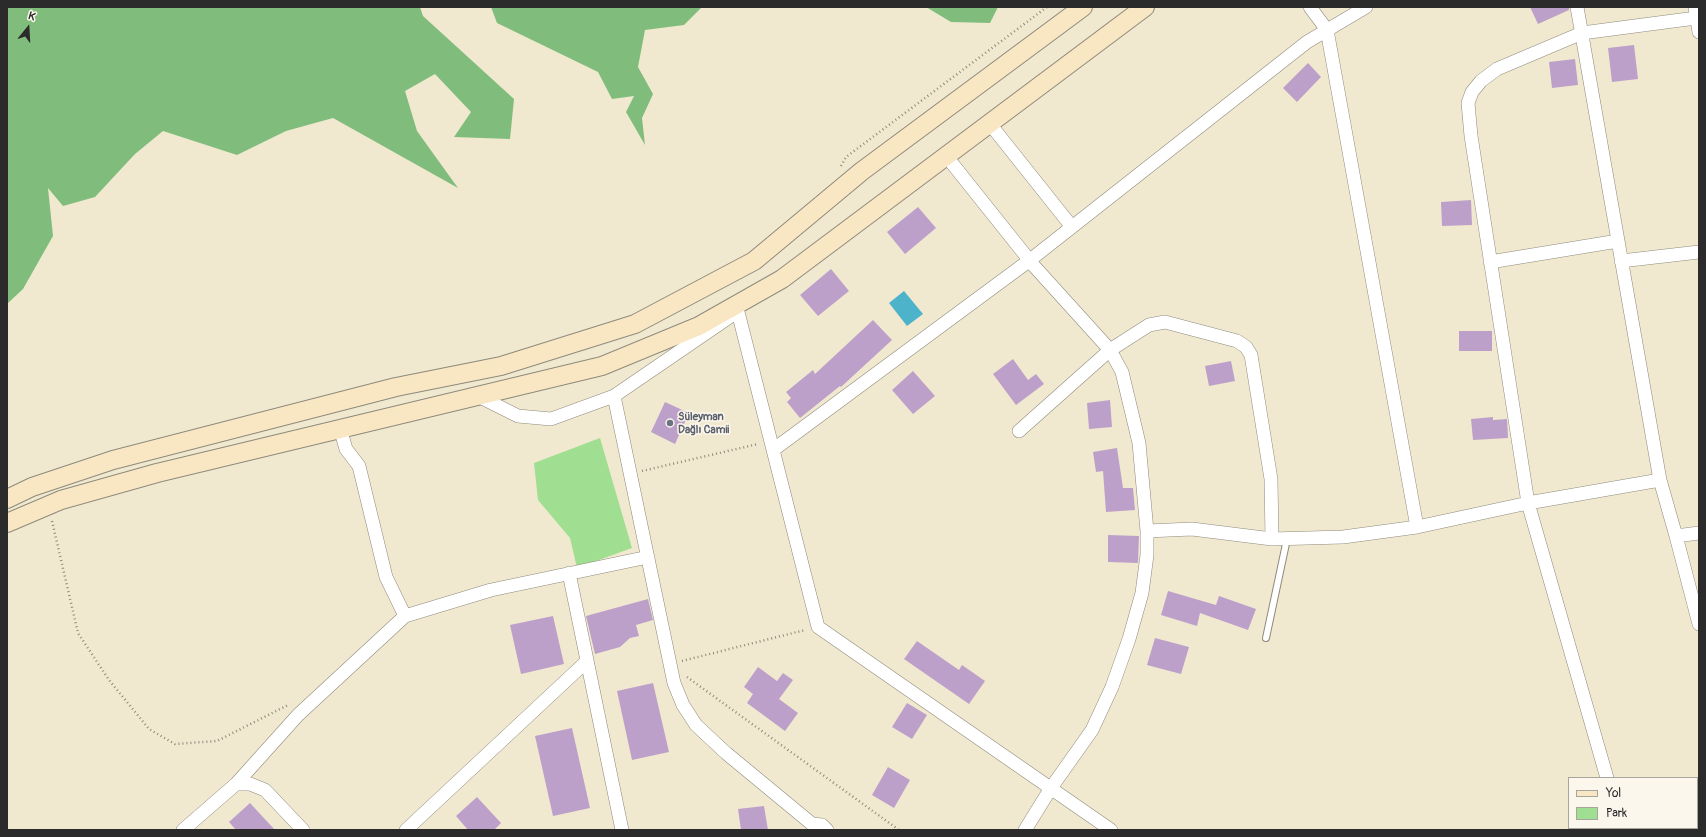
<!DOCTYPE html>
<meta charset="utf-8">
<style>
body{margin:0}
#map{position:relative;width:1706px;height:837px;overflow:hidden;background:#f1e9cf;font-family:Pangolin,sans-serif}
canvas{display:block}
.frame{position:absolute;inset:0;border:8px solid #2b2b2b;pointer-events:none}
.legend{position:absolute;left:1568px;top:777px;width:130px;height:52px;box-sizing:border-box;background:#fbf7ec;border:1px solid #a8a59f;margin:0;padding:5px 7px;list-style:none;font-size:12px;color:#2b2b2b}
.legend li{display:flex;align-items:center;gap:8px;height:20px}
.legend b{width:20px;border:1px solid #a8a59f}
.north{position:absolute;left:8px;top:8px;width:40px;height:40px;-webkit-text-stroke:3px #fbf7ec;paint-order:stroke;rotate:18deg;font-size:11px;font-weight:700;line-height:16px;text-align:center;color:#2b2b2b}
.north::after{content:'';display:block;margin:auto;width:14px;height:18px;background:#2b2b2b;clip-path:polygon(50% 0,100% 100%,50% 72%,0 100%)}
</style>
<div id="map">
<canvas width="1706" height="837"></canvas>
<div class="frame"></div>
<ul class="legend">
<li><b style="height:5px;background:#f9e7c3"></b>Yol</li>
<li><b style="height:11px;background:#a0de92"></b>Park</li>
</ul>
<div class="north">K</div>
</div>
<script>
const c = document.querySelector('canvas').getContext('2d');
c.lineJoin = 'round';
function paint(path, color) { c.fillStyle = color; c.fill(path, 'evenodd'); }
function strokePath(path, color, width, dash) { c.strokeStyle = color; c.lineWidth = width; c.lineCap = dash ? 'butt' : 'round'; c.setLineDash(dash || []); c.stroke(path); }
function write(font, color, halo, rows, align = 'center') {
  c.font = font + ' Pangolin,sans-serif'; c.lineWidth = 3; c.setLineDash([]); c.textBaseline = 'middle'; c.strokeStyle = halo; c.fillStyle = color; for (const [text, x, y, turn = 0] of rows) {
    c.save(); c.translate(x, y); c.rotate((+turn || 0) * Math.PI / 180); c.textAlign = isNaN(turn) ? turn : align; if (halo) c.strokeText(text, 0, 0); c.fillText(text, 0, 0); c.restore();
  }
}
paint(new Path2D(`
 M600,438L632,548L577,568L570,538L538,500L534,463Z`), '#a0de92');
paint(new Path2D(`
 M7,7H420L423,16L514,99L510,139L454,137L471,112L435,74L405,91L417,131L458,188L333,118L286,131L237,155L163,131L135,154L95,197L63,206L48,188L53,236L23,289L7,304Z
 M491,7H702L684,25L645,30L638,67L653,94L642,118L645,145L626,112L634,96L612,99L598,72L497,23Z
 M926,7H998L990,23L951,22Z`), '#80bd7c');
paint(new Path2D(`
 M904,291L923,314L907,326L889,303Z`), '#4cb3ca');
paint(new Path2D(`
 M1530,7H1569V10L1538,24Z
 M1634,45L1638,79L1612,82L1608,48Z
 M1575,59L1578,85L1552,88L1549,62Z
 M1308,63L1321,77L1297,102L1283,88Z
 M1471,200L1472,225L1442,226L1441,202Z
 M918,207L936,228L905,254L887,232Z
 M831,269L849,291L818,316L800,295Z
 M873,320L892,340L841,387L840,386L800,418L787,402L791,398L786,392L813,370L815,374Z
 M1459,331H1492V351H1459Z
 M1013,359L1028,380L1036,374L1044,384L1016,405L993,374Z
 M1231,361L1235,381L1209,386L1205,366Z
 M913,371L935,396L913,414L892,390Z
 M1110,400L1112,427L1089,429L1087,403Z
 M665,402L689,413L675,444L651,432Z
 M1493,417V420L1507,419L1508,438L1473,440L1471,419Z
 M1117,448L1123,488H1133L1135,510L1106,512L1103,471L1096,472L1093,452Z
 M1108,535L1139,536L1138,563L1108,562Z
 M1168,591L1216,605L1219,596L1256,609L1248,630L1200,613L1197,626L1161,615Z
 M648,599L653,620L636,625L639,636L630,638L620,647L595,654L586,616Z
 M553,616L564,664L521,674L510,625Z
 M1155,638L1189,647L1181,674L1147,665Z
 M917,641L959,670L962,665L985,681L969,704L904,659Z
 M758,667L777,681L783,673L793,680L779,699L798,713L785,731L747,703L753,694L744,687Z
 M653,683L669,752L632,760L617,691Z
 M907,703L927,715L912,739L892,727Z
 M572,728L590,808L553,816L535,736Z
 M888,767L910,780L894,808L872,795Z
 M477,797L501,823L494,830H468L456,816Z
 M250,803L275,830H236L229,822Z
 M764,806L768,830H741L738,809Z`), '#bca0ca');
const lane = new Path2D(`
 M1266,638L1287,539`);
const street = new Path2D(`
 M1310,7L1327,30L1417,527
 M1577,7L1660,480L1676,536L1699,624
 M1695,7L1699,32
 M990,124L1072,227
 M947,157L1034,266L1110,350L1122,372L1139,443L1147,531V555L1142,593L1129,639L1112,687L1092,730L1051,788L1025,830
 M1621,261L1699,252
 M1490,262L1618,241
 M738,312L818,627L1111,830
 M478,396L518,416L551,419L614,396L731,316
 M614,396L674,683L683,705L696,725L726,753L812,824L822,825L827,830
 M340,428L346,449L359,466L386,577L405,616
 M1019,431L1110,350L1149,325L1165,322L1237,341L1246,347L1251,355L1271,479L1272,539
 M773,450L1030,260L1307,42L1366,7
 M1147,531L1192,529L1272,539L1343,537L1417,527L1528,503L1660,480
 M1676,536L1699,533
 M569,573L622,830
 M1607,778L1528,503L1471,136L1468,103L1472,92L1481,81L1497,69L1582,33L1696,18
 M236,784L298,715L405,616L491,590L648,557
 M183,830L236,784H250L265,790L303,830
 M406,830L587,661
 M1601,830L1603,828`);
const secondary = new Path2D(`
 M7,499L32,487L113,460L396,387L501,366L635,324L754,261L862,171L1083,7
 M7,523L61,500L157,473L602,366L699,326L782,279L1145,7`);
strokePath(lane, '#8e8a7d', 8);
strokePath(street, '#8e8a7d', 14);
strokePath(secondary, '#8e8a7d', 20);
strokePath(new Path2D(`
 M841,166L846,157L1047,7
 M642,471L758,444
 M52,521L78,633L109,680L149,729L175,744L217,741L288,705
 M682,661L805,630
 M687,677L899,830`), '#8e8a7d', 2.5, [1, 3]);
strokePath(lane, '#fff', 6);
strokePath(street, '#fff', 13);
strokePath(secondary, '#f9e7c3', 18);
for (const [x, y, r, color] of [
 [670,423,4,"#6b7280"]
]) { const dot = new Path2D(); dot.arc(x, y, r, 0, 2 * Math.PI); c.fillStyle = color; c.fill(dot); strokePath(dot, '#fbf7ec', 1.5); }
write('bold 11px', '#5b616d', '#fbf7ec', [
 ["Süleyman",678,417],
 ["Dağlı Camii",678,430]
], 'left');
</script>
